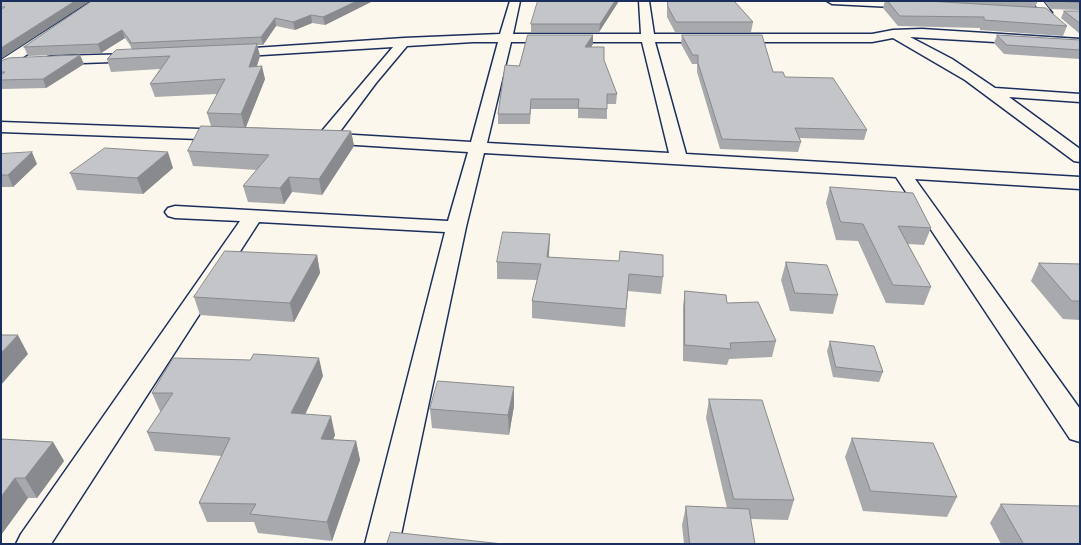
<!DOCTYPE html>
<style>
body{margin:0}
#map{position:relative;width:1081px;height:545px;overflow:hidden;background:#fbf7ec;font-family:Caveat,sans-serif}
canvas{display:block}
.frame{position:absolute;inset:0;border:2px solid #1b2f5e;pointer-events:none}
</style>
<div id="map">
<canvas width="1081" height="545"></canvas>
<div class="frame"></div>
</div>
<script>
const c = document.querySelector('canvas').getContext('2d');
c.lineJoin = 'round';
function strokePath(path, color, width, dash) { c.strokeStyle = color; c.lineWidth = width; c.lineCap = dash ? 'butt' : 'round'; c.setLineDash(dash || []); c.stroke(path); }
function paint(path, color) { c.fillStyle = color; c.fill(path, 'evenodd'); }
const minor = new Path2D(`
 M510,1H520L513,34H641L639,1H649L654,34H872L893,30L922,29L1080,39V47L910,37L952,59L995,88L1080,94V102L1009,97L1080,149V162L1074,161L965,80L893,38L872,42H655L686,154L1080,177V189L915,179L1080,409V442L1070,439L896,177L484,153L466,227L399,544H365L445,232L259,222L51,544H16L21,534L240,221L175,218L168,216L165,212L168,208L175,206L448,221L468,152L324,143L318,142L316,138L393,47L229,57L224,56L222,53L224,50L404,38L500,34ZM473,42H498L471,142L338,134L376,83L407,46ZM511,42H642L669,153L487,143Z
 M827,1C840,1 913,0 919,5L913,8L832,4Z
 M1033,1H1043L1052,13L1050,15L1020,13L1018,11L1020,9H1038Z
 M137,54L142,55L144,58L142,61L53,64L48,63L46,60L48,57L53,56Z
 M1,122L228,130L234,132L236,135L234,138L228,140L1,132Z`);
const tertiary = new Path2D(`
 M92,1H104L6,69L1,70V60Z`);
strokePath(minor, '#1b2f5e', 3);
strokePath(tertiary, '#1b2f5e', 3);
paint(minor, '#fbf7ec');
paint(tertiary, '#fbf7ec');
paint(new Path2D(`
 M92,1H373L325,25L312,23L295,30L276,26L263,45H257L260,56L257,66L265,79L246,127L351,131L354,146L322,195L292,192L284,204L248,202L243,186L257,170L193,166L188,151L211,126L207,113L217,94L155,97L150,84L160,69L111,72L107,59L132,50L130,45L125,38L101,53L28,56L24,47Z
 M619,1L599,32H531V24Z
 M667,1H734L753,22L751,32H675L667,17Z
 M885,1H1038L1035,7L1067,26L1063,36L980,30V28L898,26L883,8Z
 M1044,1H1080V10L1050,9Z
 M1064,11H1080V34L1061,18Z
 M682,35L785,77L867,130L864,140L799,138L801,142L798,152L720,149L697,72V64H692L681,44Z
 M997,35L1080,40V59L1004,54L994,43Z
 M593,44L591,47L604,60L617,94L616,104H607V119L578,118V109H531L530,124H498V114L519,66Z
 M1,61L84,64L46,88L1,89Z
 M1,154L37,164L13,187H1Z
 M173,168L143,194L77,190L70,173Z
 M830,187L931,228L924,245L908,244L931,287L924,305L886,303L858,241L836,240L826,203Z
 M550,234L549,257L663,277L661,294L628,291L625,327L532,318V301L537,280L497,279V262Z
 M317,255L320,273L294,322L200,315L194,297Z
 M786,262L838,295L833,314L790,311L781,280Z
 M1039,263L1080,264V320L1063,319L1031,281Z
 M685,291L727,303L776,341L772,357L729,359L727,365L683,361V306Z
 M830,341L883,372L879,382L833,377L827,351Z
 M323,376L305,414L335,435L333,440L356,441L360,460L332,541L258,533L254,522H207L199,503L222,456L155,451L147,432L161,411H160L152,393Z
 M709,399L794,500L788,520L750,519L755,544H684L682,525L686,506L727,508L706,418Z
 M514,406L509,435L432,428L430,409Z
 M852,438L957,497L947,517L863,511L845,457Z
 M1,439L53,442L64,461L37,498H28L1,535Z
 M1001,504L1080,544H1001L990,523Z`), '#a8a9ad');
paint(new Path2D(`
 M75,1H90L1,59V48Z
 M357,1H373L325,25L323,17Z
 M615,1H619L599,32L600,24Z
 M311,15L312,23L295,30L293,22Z
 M275,18L276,26L263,45L261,37Z
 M122,30L125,38L101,53L98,44Z
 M593,35V44L585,56V47Z
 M257,44L260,56L252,80L249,67Z
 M80,55L84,64L46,88L43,79Z
 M262,66L265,79L245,129L241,114Z
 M351,131L354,146L322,195L319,179Z
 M32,152L37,164L13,187L8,175Z
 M168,152L173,168L143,194L137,178Z
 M289,177L292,192L284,204L280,188Z
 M550,234L549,250L547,273V257Z
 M317,255L320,273L294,322L290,303Z
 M18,335L28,354L1,385V353Z
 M319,358L323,376L297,432L291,413Z
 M514,387V406L509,435L508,415Z
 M331,416L335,435L326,458L321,439Z
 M356,441L360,460L332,541L327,522Z
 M53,442L64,461L37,498L25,478Z
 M15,478L28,498L1,535V497Z`), '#888a8d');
const building = new Path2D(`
 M1,1H75L1,48V9L5,7H1Z
 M92,1H357L323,17L311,15L293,22L275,18L261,37L130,43L131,42L122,30L98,44L24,47Z
 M538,1H615L600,24H531Z
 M668,1H734L753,22H676L668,7Z
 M888,1H927L1046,8L1067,26L984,20V17L900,16Z
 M1053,1H1080V2Z
 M1064,11H1080V23Z
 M528,35H593L585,47H604V60L617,94H607V109L578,108L579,99H531L530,114H498L505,65L519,66Z
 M682,35H762L773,72H783L785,77L833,78L867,130L795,128L801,142L722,139L698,63V55H693Z
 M997,35L1080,40V50L1007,45Z
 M257,44L249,67L262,66L241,114L207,113L225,79L150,84L170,56L107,59L116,50Z
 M80,55L43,79L1,80V75L5,72H1V61L9,58Z
 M201,126L351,131L319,179L289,177L280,188L243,186L269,155L188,151Z
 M105,148L168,152L137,178L70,173Z
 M32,152L8,175H1V154Z
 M830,187L913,193L931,228L898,226L931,287L893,285L863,224L841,222Z
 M503,232L550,234L547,257L619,261L620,251L663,255V277L629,274L626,309L532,301L541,264L497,262Z
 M225,251L317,255L290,303L194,297Z
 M786,262L827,265L838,295L795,293Z
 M1039,263L1080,264V301H1072Z
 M685,291L726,295L727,303L758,302L776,341L730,343L731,349L685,345Z
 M1,335H18L1,353Z
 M830,341L874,346L883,372L836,367Z
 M254,354L319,358L291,413L331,416L321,439L356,441L327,522L250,514L256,504L199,503L230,438L147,432L173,393H152L173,358L250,360Z
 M438,381L514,387L508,415L430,409Z
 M709,399L762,400L794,500L734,499Z
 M852,438L933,443L957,497L871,491Z
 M1,439L53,442L25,478H15L1,497Z
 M1001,504L1080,506V544H1024Z
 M686,506L749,509L755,544H690Z
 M391,532L503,544H387Z`);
paint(building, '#c3c5c9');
strokePath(building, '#888a8d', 1);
</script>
